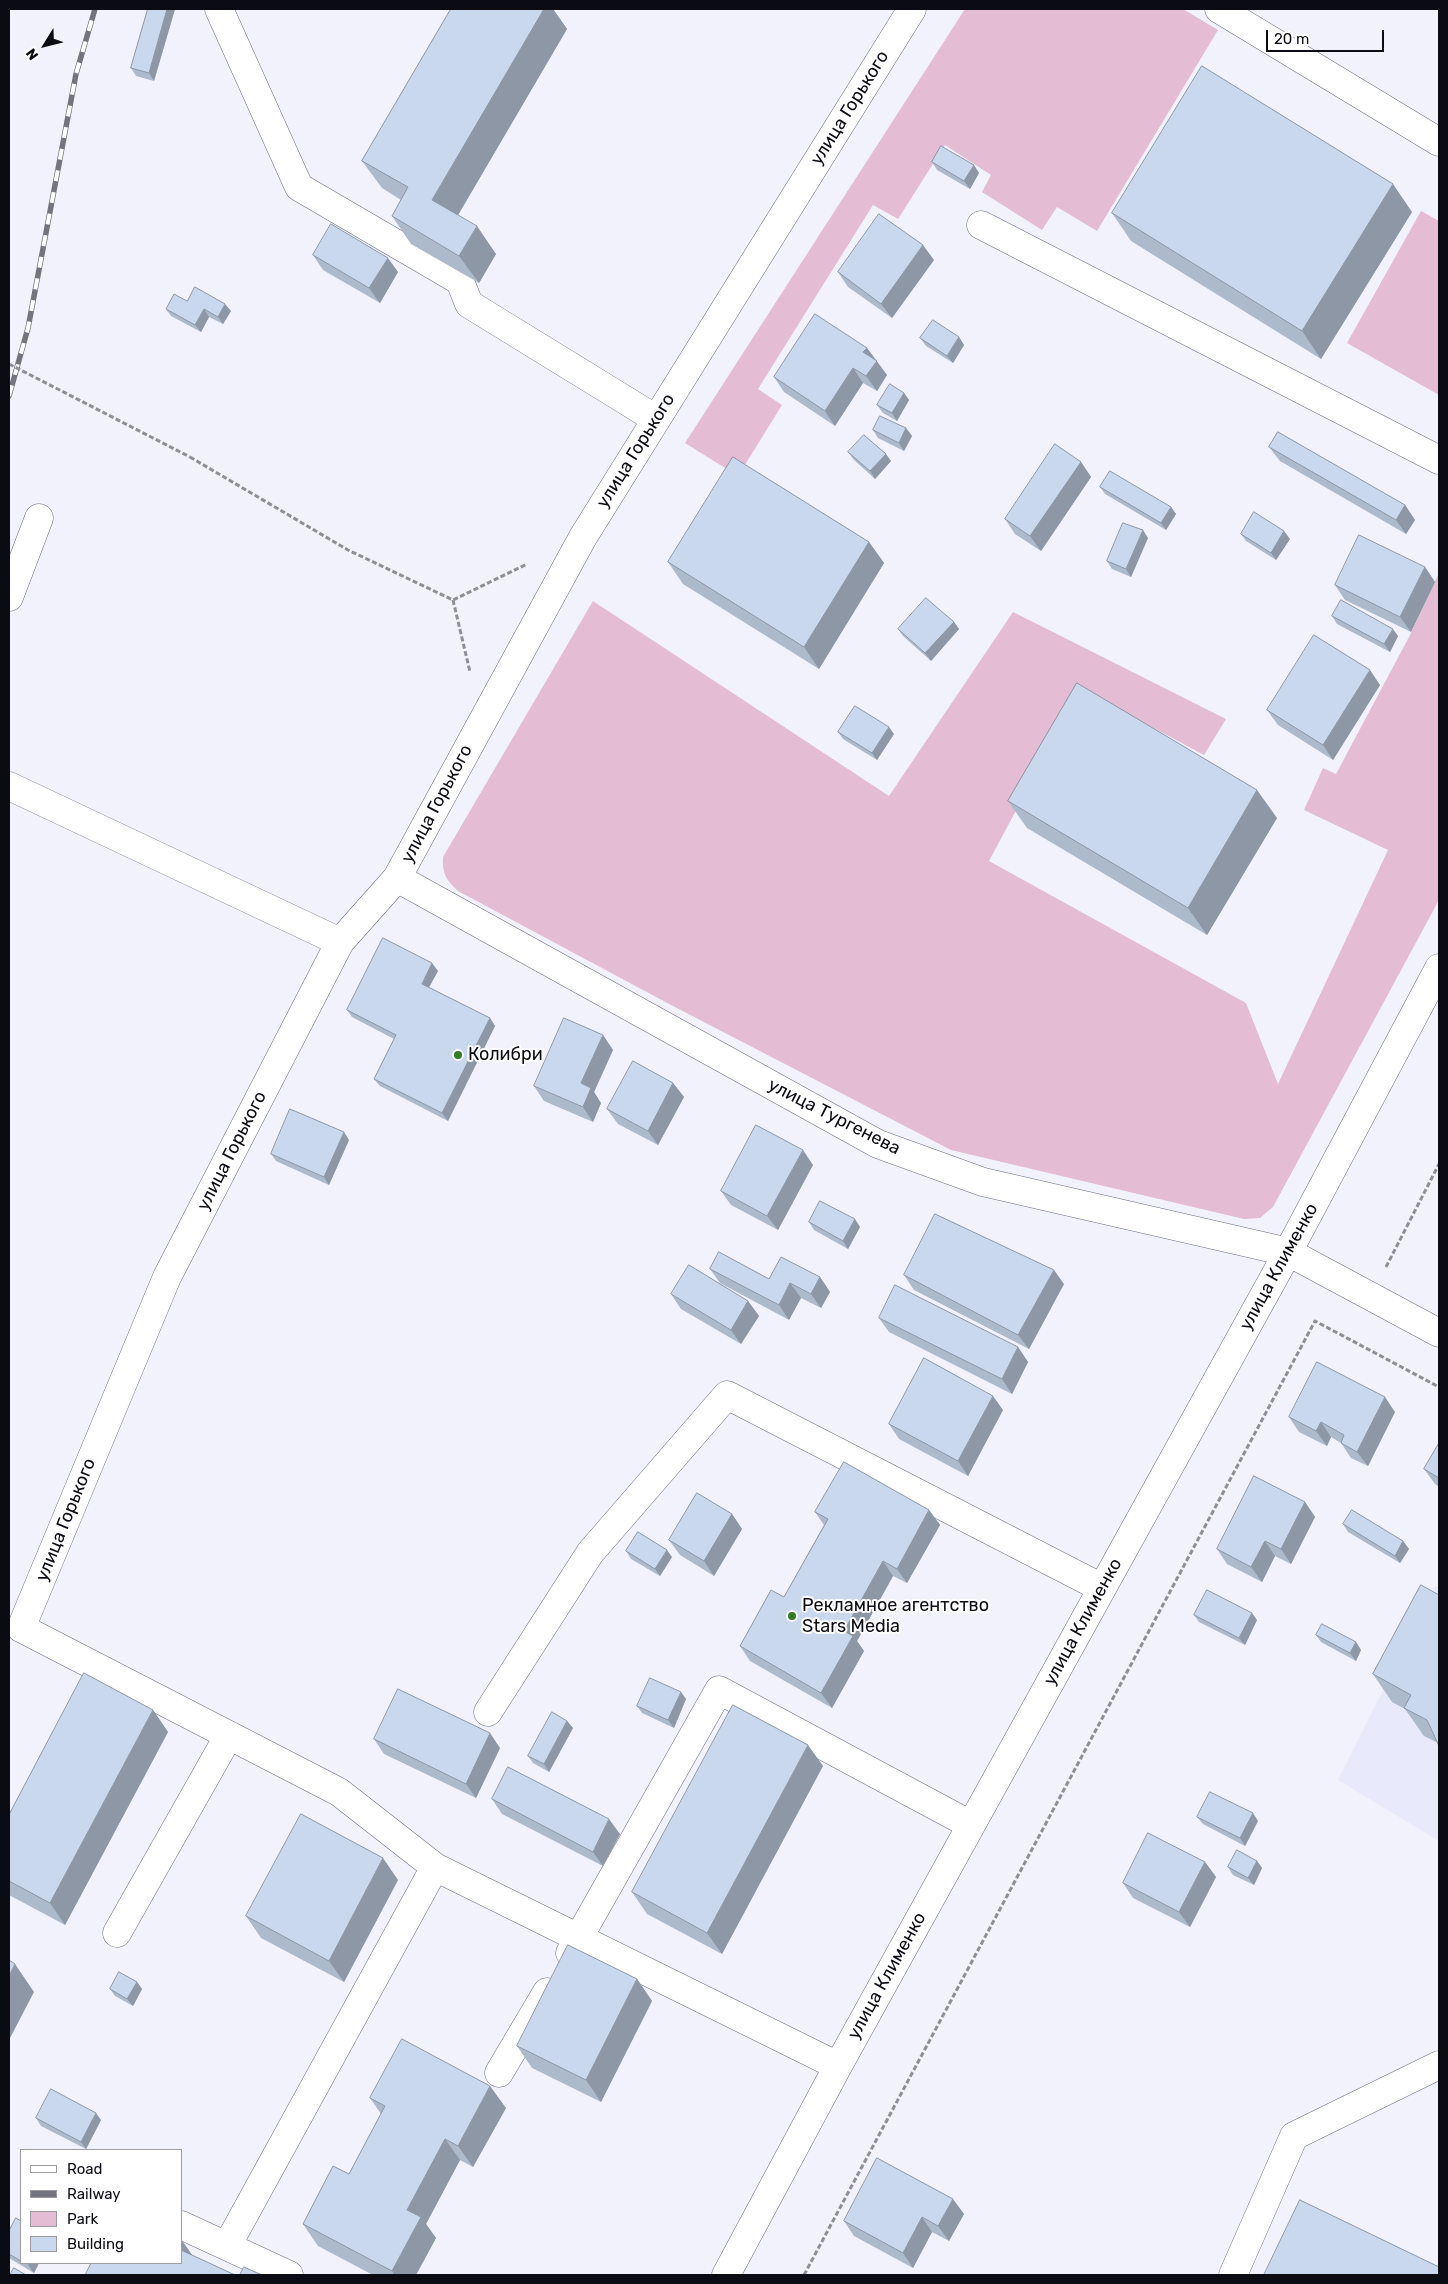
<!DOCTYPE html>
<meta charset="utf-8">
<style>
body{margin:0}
#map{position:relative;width:1448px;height:2284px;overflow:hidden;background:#f1f2fc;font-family:Rubik,sans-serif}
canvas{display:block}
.frame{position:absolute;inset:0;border:10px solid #0b0b13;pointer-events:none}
.legend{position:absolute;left:20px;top:2149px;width:162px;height:115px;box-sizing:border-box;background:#fff;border:1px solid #9d9da1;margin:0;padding:6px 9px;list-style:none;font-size:15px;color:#0b0b13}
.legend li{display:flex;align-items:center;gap:10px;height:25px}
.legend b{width:25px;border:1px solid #9d9da1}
.north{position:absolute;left:20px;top:20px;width:50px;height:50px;-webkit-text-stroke:4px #fff;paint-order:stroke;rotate:234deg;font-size:14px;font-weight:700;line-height:20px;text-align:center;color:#0b0b13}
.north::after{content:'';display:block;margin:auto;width:18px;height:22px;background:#0b0b13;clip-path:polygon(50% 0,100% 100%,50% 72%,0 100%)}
.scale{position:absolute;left:1266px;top:30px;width:118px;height:22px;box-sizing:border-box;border:2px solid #0b0b13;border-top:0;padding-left:6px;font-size:15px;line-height:18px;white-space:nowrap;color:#0b0b13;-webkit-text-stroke:4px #fff;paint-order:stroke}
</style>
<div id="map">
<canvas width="1448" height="2284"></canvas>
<div class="frame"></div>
<ul class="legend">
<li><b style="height:6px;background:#fff"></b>Road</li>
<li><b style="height:6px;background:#73747d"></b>Railway</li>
<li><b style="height:14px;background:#e4bcd3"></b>Park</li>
<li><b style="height:14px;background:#c9d8ed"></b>Building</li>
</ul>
<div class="north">N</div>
<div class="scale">20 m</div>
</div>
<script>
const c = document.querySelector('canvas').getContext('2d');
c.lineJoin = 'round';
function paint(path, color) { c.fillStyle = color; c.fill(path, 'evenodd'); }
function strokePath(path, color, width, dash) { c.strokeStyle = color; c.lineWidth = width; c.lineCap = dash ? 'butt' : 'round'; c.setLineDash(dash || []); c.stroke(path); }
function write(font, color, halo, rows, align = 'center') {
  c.font = font + ' Rubik,sans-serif'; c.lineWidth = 4; c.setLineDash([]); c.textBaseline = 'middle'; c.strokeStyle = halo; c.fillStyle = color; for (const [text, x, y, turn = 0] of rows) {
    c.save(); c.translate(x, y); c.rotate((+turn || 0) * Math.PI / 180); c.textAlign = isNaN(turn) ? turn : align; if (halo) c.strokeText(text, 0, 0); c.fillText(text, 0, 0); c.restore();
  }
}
paint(new Path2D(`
 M1435,1586L1439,1588V1841L1338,1780Z`), '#e9e9fc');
paint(new Path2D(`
 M965,9H1183L1218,30L1097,231L1057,207L1042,230L982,192L991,175L945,145L898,219L873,205L758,389L782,405L738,476L685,443Z
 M1421,211L1439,221V395L1347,343Z
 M1439,573V900L1273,1207L1260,1218L1244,1219L951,1150L671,1005L458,891C446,880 442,873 443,857L593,601L889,796L1013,612L1226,719L1204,755L1081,689L989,861L1246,1003L1278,1084L1388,850L1304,810L1323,768L1336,774L1409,637Z`), '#e4bcd3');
const minor = new Path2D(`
 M219,9L299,187L460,281L469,304L656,419
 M1219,9L1439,142
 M981,225L1439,460
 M9,597L39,518
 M9,786L340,942
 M397,878L878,1144L983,1182L1288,1252L1439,1333
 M21,1628L167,1277L340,942L397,878L583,537L912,9
 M21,1628L339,1792L435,1867L838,2066
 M488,1712L590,1553L727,1395L1102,1588
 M117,1933L229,1735
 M570,1953L719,1690L971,1825
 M499,2073L547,1992
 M181,2225L289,2275
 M227,2246L435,1867
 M726,2275L838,2066L1288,1252L1439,968
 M1233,2275L1294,2136L1439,2065`);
strokePath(minor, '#6d6d83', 29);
strokePath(new Path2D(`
 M190,457L348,550L453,600L527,564
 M453,600L470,672
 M1386,1267L1439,1164
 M804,2275L1315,1321L1439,1387`), '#8d8e97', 3, [5, 2.5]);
strokePath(minor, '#fff', 28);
const rail = new Path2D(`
 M9,396L28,328L76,74L95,9`);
strokePath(rail, '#73747d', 5.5);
strokePath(rail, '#fff', 4, [11]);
strokePath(new Path2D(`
 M9,364L190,457`), '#8d8e97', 3, [5, 2.5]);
paint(new Path2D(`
 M148,9H175L154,81L136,76L131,68Z
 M451,9H553L567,29L458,215L496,254L479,283L411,244L392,216L401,200L382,188L362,161Z
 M932,162L979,173L970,189L937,170Z
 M1412,212L1321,359L1131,241L1112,213Z
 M313,255L398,272L380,303L323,270Z
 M934,260L892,318L848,287L838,272Z
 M187,301L231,311L223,324L209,317L201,332L171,316L166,309Z
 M959,337L964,345L953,363L926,346L920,338Z
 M867,348L887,375L877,391L863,383L835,426L784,392L774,377Z
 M904,393L909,400L897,421L883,413L877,405Z
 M906,428L912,436L904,451L878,438L873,430Z
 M1269,447L1405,505L1415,520L1406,534L1280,461Z
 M848,452L891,461L875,479L854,460Z
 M1081,462L1091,477L1041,551L1015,534L1005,519Z
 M1100,487L1171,507L1176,514L1166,530L1105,494Z
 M1241,534L1290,539L1276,560L1246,541Z
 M1148,538L1131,577L1112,569L1107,561Z
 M869,542L884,563L819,669L683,584L668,562Z
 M1425,567L1435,582L1411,632L1345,600L1335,585Z
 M1332,616L1398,636L1390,652L1337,624Z
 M954,622L959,629L931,661L903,636L898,629Z
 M1380,685L1333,760L1278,725L1267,710Z
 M838,732L894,734L877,760L843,739Z
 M1008,801L1277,818L1207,935L1027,828Z
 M438,971L429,987L490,1018L495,1026L448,1121L380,1086L374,1079L394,1039L352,1017L347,1010Z
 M603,1035L613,1050L594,1092L601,1103L593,1122L544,1101L534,1086Z
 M673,1083L684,1097L658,1145L618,1124L607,1109Z
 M349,1140L329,1185L276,1161L271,1154Z
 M813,1165L778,1230L731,1205L721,1191Z
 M809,1222L860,1227L848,1249L814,1230Z
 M710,1269L769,1279L820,1277L830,1292L821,1308L801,1298L789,1320L720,1283Z
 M904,1275L1064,1284L1029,1349L914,1290Z
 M671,1294L748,1301L759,1316L741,1344L681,1309Z
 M879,1318L1018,1347L1028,1362L1012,1394L889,1332Z
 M1003,1410L968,1476L899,1439L889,1424Z
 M1395,1412L1368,1466L1351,1458L1341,1443L1331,1437L1327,1446L1299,1432L1289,1417Z
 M1439,1443V1487L1435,1484L1424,1469Z
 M1305,1502L1315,1517L1291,1564L1275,1556L1262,1582L1227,1564L1217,1549Z
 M929,1510L940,1525L907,1583L893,1576L857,1641L864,1651L832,1708L750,1661L740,1646L784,1597L824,1525L815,1512Z
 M732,1514L742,1529L714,1576L680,1555L669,1540Z
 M1343,1524L1403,1541L1409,1549L1400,1563L1348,1532Z
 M626,1551L672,1557L660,1576L631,1559Z
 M1421,1585L1438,1743L1424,1736L1405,1709L1392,1702L1373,1674Z
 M1194,1615L1257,1620L1245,1645L1199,1622Z
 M1316,1635L1356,1642L1361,1650L1356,1661L1321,1642Z
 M686,1699L674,1728L642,1713L637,1706Z
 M153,1710L168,1732L65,1925L9,1895V1815Z
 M567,1721L573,1728L549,1772L533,1763L528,1756Z
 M374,1739L500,1748L476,1798L384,1754Z
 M823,1766L722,1954L647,1914L632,1892Z
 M492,1799L620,1834L603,1866L502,1814Z
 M1197,1817L1258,1821L1245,1846L1203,1824Z
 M1257,1861L1262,1868L1254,1885L1233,1875L1228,1867Z
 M1205,1862L1216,1877L1190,1927L1133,1898L1123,1883Z
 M398,1880L344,1982L261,1938L246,1916Z
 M637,1979L652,2001L601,2102L532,2068L517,2046Z
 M137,1982L142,1989L133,2006L115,1996L110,1989Z
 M370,2098L506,2108L473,2167L460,2160L426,2224L436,2238L416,2275H373L318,2246L303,2224L349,2174L381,2114Z
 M36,2118L101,2120L86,2149L41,2126Z
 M964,2214L949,2241L932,2232L913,2268L854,2236L844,2221Z
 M21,2221V2263H39L34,2273L9,2258V2231Z`), '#adbacc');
paint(new Path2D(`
 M167,9H175L154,81L149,73Z
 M544,9H553L567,29L451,227L432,200Z
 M974,165L979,173L970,189L964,181Z
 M1393,184L1412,212L1321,359L1302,331Z
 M477,226L496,254L479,283L459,256Z
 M923,245L934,260L892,318L881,304Z
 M388,258L398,272L380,303L369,288Z
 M225,304L231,311L223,324L218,317Z
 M204,309L209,317L201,332L195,325Z
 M959,337L964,345L953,363L947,356Z
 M867,348L887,375L877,391L866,376L863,352Z
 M853,368L863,383L835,426L825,411Z
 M904,393L909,400L897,421L892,413Z
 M906,428L912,436L904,451L899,443Z
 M886,454L891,461L875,479L870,471Z
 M1081,462L1091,477L1041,551L1030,536Z
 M1405,505L1415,520L1406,534L1396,520Z
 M1171,507L1176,514L1166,530L1161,523Z
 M1143,530L1148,538L1131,577L1126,569Z
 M1284,531L1290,539L1276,560L1271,553Z
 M869,542L884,563L819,669L804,647Z
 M1425,567L1435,582L1411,632L1400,617Z
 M954,622L959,629L931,661L925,653Z
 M1393,629L1398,636L1390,652L1384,644Z
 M1370,670L1380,685L1333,760L1323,745Z
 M889,727L894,734L877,760L872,753Z
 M1257,790L1277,818L1207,935L1188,908Z
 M432,963L438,971L427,991L422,984Z
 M490,1018L495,1026L448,1121L442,1113Z
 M603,1035L613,1050L594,1092L601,1103L593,1122L583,1107L581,1083Z
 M673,1083L684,1097L658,1145L648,1131Z
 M344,1132L349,1140L329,1185L324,1177Z
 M803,1150L813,1165L778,1230L767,1216Z
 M855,1219L860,1227L848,1249L843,1241Z
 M1054,1270L1064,1284L1029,1349L1018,1335Z
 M820,1277L830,1292L821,1308L811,1294Z
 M790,1283L801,1298L789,1320L779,1305Z
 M748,1301L759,1316L741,1344L731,1330Z
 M1018,1347L1028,1362L1012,1394L1002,1379Z
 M993,1396L1003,1410L968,1476L958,1461Z
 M1385,1397L1395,1412L1368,1466L1357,1452Z
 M1321,1422L1331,1437L1327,1446L1316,1431Z
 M1305,1502L1315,1517L1291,1564L1281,1549Z
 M929,1510L940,1525L907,1583L897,1569Z
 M732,1514L742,1529L714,1576L704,1561Z
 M1265,1541L1275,1556L1262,1582L1251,1567Z
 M1403,1541L1409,1549L1400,1563L1395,1556Z
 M667,1550L672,1557L660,1576L655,1569Z
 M883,1561L893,1576L857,1641L864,1651L832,1708L821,1693L844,1631Z
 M1252,1613L1257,1620L1245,1645L1239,1638Z
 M1356,1642L1361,1650L1356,1661L1350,1653Z
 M681,1692L686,1699L674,1728L668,1720Z
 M153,1710L168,1732L65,1925L50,1903Z
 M567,1721L573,1728L549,1772L544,1764Z
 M490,1733L500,1748L476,1798L466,1784Z
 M808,1745L823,1766L722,1954L707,1933Z
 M1253,1813L1258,1821L1245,1846L1240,1838Z
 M609,1819L620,1834L603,1866L593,1852Z
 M383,1858L398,1880L344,1982L329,1961Z
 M1257,1861L1262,1868L1254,1885L1248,1878Z
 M1205,1862L1216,1877L1190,1927L1179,1912Z
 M15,1964L34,1992L9,2040V1976Z
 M637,1979L652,2001L601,2102L586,2080Z
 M137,1982L142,1989L133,2006L127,1999Z
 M490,2086L506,2108L473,2167L458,2146Z
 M96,2113L101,2120L86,2149L81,2142Z
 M445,2139L460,2160L426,2224L436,2238L416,2275H394L392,2271L407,2210Z
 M953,2199L964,2214L949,2241L938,2226Z
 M922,2217L932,2232L913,2268L903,2253Z
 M181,2239L195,2259L181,2256Z
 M30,2263H39L34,2273L28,2265Z`), '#8d97a6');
const building = new Path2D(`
 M148,9H167L149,73L131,68Z
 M451,9H544L432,200L477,226L459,256L392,216L408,187L362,161Z
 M1202,66L1393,184L1302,331L1112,213Z
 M941,146L974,165L964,181L932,162Z
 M879,214L923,245L881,304L838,272Z
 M331,224L388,258L369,288L313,255Z
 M195,287L225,304L218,317L204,309L195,325L166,309L174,294L187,301Z
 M815,314L867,348L863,352L877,361L866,376L853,368L825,411L774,377Z
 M933,320L959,337L947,356L920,338Z
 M890,384L904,393L892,413L877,405Z
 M880,416L906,428L899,443L873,430Z
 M1278,432L1405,505L1396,520L1269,447Z
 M864,435L886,454L870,471L848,452Z
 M1055,444L1081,462L1030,536L1005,519Z
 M733,457L869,542L804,647L668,562Z
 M1110,471L1171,507L1161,523L1100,487Z
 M1254,512L1284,531L1271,553L1241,534Z
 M1123,523L1143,530L1126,569L1107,561Z
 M1359,535L1425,567L1400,617L1335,585Z
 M926,598L954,622L925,653L898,629Z
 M1341,600L1393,629L1384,644L1332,616Z
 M1314,635L1370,670L1323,745L1267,710Z
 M1077,683L1257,790L1188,908L1008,801Z
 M855,706L889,727L872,753L838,732Z
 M383,938L432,963L422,984L490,1018L442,1113L374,1079L396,1035L347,1010Z
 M564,1018L603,1035L581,1083L591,1088L583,1107L534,1086Z
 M633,1061L673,1083L648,1131L607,1109Z
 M290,1109L344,1132L324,1177L271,1154Z
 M756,1125L803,1150L767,1216L721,1191Z
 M820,1201L855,1219L843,1241L809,1222Z
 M935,1214L1054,1270L1018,1335L904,1275Z
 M719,1252L769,1279L781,1257L820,1277L811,1294L790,1283L779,1305L710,1269Z
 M689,1265L748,1301L731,1330L671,1294Z
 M895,1285L1018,1347L1002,1379L879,1318Z
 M924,1358L993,1396L958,1461L889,1424Z
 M1317,1362L1385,1397L1357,1452L1341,1443L1344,1435L1321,1422L1316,1431L1289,1417Z
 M1439,1443V1478L1424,1469Z
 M844,1462L929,1510L897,1569L883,1561L844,1631L853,1636L821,1693L740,1646L771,1590L784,1597L828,1519L815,1512Z
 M1254,1476L1305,1502L1281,1549L1265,1541L1251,1567L1217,1549Z
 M697,1493L732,1514L704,1561L669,1540Z
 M1352,1510L1403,1541L1395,1556L1343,1524Z
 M638,1532L667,1550L655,1569L626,1551Z
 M1421,1585L1439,1595V1746L1427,1720L1404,1708L1411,1695L1373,1674Z
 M1207,1590L1252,1613L1239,1638L1194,1615Z
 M1322,1624L1356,1642L1350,1653L1316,1635Z
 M84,1673L153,1710L50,1903L9,1881V1815Z
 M650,1678L681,1692L668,1720L637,1706Z
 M398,1689L490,1733L466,1784L374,1739Z
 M733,1705L808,1745L707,1933L632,1892Z
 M552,1712L567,1721L544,1764L528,1756Z
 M508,1767L609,1819L593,1852L492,1799Z
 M1210,1792L1253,1813L1240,1838L1197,1817Z
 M301,1814L383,1858L329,1961L246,1916Z
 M1148,1833L1205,1862L1179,1912L1123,1883Z
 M1237,1850L1257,1861L1248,1878L1228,1867Z
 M568,1945L637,1979L586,2080L517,2046Z
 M9,1960L15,1964L9,1976Z
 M119,1972L137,1982L127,1999L110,1989Z
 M402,2039L490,2086L458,2146L445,2139L407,2210L421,2217L392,2271L303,2224L333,2166L349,2174L385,2106L370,2098Z
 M51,2089L96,2113L81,2142L36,2118Z
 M877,2158L953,2199L938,2226L922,2217L903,2253L844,2221Z
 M1300,2200L1439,2267V2275H1264Z
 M16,2218L21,2221V2261L9,2254V2231Z
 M181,2250L235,2275H85L91,2263H181Z
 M244,2267L262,2275H240Z
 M14,2268L26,2275H10Z`);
paint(building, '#c9d8ed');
strokePath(building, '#8d97a6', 1);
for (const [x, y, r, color] of [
 [458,1055,5,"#327c22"],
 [792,1616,5,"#327c22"]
]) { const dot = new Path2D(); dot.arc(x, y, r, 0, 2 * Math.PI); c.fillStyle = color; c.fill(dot); strokePath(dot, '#fff', 2); }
write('18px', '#0b0b13', '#fff', [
 ["улица Горького",850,108,-58],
 ["улица Горького",636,451,-58],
 ["улица Горького",437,804,-62],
 ["улица Тургенева",834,1117,27],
 ["улица Горького",232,1151,-63],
 ["улица Клименко",1279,1267,-61],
 ["улица Горького",66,1520,-68],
 ["улица Клименко",1083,1622,-61],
 ["улица Клименко",887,1976,-61]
]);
write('18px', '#0b0b13', '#fff', [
 ["Колибри",468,1055],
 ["Рекламное агентство",802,1606],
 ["Stars Media",802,1627]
], 'left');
</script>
